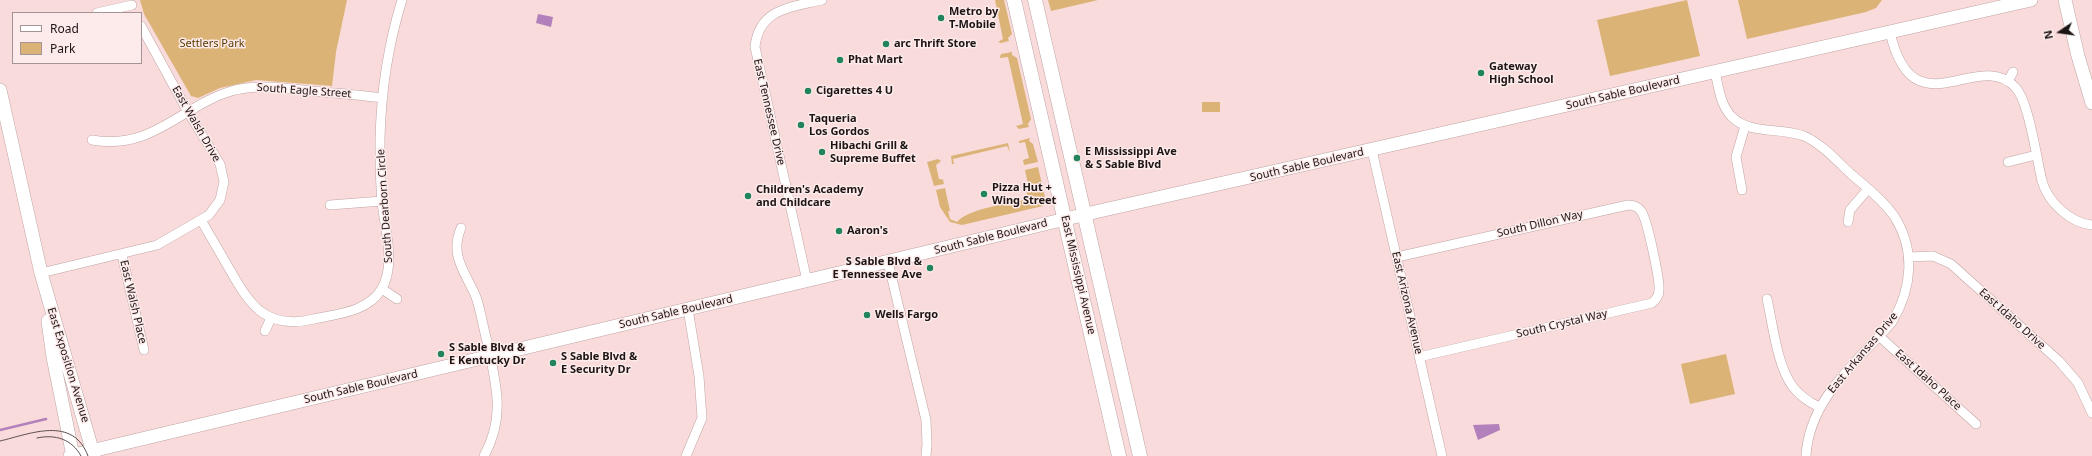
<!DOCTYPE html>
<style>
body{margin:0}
#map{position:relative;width:2092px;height:456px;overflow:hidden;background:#f8dbda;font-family:"Noto Sans",sans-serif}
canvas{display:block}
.legend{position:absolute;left:12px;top:12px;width:130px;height:52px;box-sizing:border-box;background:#fdebeb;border:1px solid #a39595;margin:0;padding:5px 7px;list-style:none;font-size:12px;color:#1d1414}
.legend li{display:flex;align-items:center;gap:8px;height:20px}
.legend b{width:20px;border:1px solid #a39595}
.north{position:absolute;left:2040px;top:12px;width:40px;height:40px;-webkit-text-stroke:3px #fdebeb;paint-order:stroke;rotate:257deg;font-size:11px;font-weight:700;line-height:16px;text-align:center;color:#1d1414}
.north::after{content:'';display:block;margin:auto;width:14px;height:18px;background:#1d1414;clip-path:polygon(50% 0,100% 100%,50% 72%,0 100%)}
</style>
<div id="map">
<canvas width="2092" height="456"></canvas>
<ul class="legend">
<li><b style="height:5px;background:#fff"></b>Road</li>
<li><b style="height:11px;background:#dcb376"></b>Park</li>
</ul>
<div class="north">N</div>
</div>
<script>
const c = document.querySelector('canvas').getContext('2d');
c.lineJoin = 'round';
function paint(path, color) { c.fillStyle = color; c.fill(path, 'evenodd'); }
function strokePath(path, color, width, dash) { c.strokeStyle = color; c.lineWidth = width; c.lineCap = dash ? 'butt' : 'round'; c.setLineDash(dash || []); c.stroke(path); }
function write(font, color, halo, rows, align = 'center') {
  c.font = font + ' "Noto Sans",sans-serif'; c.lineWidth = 3; c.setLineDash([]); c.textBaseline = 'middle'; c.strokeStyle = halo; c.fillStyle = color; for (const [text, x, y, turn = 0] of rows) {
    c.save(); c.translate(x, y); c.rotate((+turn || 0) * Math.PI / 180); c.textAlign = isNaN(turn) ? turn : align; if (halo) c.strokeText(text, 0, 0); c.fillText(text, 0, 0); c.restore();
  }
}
paint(new Path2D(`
 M140,0H347L336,52L332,86L256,80L220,88L198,98L191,96L144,14Z
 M995,0H1004L1012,34L1008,38L1009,41L1001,43L998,42L1003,39Z
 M1048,0H1098L1051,11Z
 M1687,0L1700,56L1610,76L1597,20Z
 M1738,0H1882L1876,8L1866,12L1747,39Z
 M1012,52V55L1017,58L1031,119L1028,124L1029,127L1019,129L1016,126L1023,124L1008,57L1000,58V57L1001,54Z
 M1202,102H1220V112H1202Z
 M1030,138L1029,141L1033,144L1038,162L1024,165L1023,160L1029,158L1025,142L1019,143V141Z
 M1008,143L1010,152L1007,146L953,159L954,164H952L951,156Z
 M938,159L941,161L936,165L939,179L945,180H943L944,184L934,186L927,162Z
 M1038,167L1046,202L1043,206L962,225L950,222L940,207L936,190L945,188L950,211H948L950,219L957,222C967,209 1011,203 1028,199L1025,185L1028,184L1025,170Z
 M1726,354L1735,394L1690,404L1681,364Z`), '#dcb376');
paint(new Path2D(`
 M538,14L553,17L551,27L536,23Z
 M1499,424L1500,430L1478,440L1473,425Z`), '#b280ba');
strokePath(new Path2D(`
 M0,430L46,419`), '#b280ba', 2.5);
const street = new Path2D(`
 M97,13L132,5
 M1890,32C1913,134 1978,46 2016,88C2029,103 2037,160 2042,181C2048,202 2070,223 2092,225
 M1715,72C1719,88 1720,105 1732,117C1750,135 1781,127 1804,136C1822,144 1837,161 1851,174C1866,187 1883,200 1894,216C1916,250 1912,289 1892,322C1857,362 1809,399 1806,456
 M2008,81L2013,72
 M92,140C154,151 182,104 235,90C260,84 285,88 311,91C335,93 359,95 383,98
 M1372,150L1442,456
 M2008,162L2036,155
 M1742,190L1736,157L1745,126
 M330,205L382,201
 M201,220C211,237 220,253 230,270C251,307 267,330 314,319C337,314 367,312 381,290C397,264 384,228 382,201C380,181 380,160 380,140C381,93 388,45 402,0
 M1848,222L1850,210L1868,189
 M461,228C449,256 466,273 476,297C481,311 483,327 487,341C496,384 506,416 484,456
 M122,255L144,350
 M1397,257L1628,205C1633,205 1638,207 1641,211C1647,218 1660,280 1659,290C1659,295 1657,299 1652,303L1419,357
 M1909,257L1933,256L1951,264L2059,361L2078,383L2092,413
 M888,262L926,420L927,444L926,456
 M41,273L157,245L209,215L220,200L224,182L220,164L188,112L141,26
 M807,281L755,47C759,8 792,7 822,0
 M382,289L397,299
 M1767,299C1773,325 1777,366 1793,387C1800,396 1809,402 1819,407
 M265,331L271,318
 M1879,336L1976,424
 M686,456L702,418L699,376L688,309`);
const secondary = new Path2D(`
 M2065,0L2078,56L2092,103
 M0,90L41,273L94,456
 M48,321L53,357L73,456
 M70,456L1095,212L2031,0`);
const primary = new Path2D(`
 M1014,0L1119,456
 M1035,0L1140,456`);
strokePath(street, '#c0a4a4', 10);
strokePath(secondary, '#c0a4a4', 14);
strokePath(primary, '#c0a4a4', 15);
strokePath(street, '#fff', 9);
strokePath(secondary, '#fff', 13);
strokePath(primary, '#fff', 14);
strokePath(new Path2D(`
 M37,438C55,434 72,439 81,456
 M0,441C30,434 73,415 88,456`), '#5c4e4d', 1);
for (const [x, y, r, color] of [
 [941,18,4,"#22845d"],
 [886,44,4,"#22845d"],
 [840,60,4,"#22845d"],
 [1481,73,4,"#22845d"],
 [808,91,4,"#22845d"],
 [801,125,4,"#22845d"],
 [822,152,4,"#22845d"],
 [1077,158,4,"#22845d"],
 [984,194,4,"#22845d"],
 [748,196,4,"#22845d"],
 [839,231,4,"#22845d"],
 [930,268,4,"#22845d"],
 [867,315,4,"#22845d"],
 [441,354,4,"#22845d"],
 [553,363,4,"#22845d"]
]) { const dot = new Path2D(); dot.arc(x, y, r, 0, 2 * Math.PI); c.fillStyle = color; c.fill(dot); strokePath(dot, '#fdebeb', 1.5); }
write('bold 11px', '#1d1414', '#fdebeb', [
 ["Metro by",949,12],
 ["T-Mobile",949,25],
 ["arc Thrift Store",894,44],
 ["Phat Mart",848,60],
 ["Gateway",1489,67],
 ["High School",1489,80],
 ["Cigarettes 4 U",816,91],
 ["Taqueria",809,119],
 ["Los Gordos",809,132],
 ["Hibachi Grill &",830,146],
 ["Supreme Buffet",830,159],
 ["E Mississippi Ave",1085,152],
 ["& S Sable Blvd",1085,165],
 ["Pizza Hut +",992,188],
 ["Wing Street",992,201],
 ["Children's Academy",756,190],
 ["and Childcare",756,203],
 ["Aaron's",847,231],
 ["S Sable Blvd &",922,262,"right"],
 ["E Tennessee Ave",922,275,"right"],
 ["Wells Fargo",875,315],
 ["S Sable Blvd &",449,348],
 ["E Kentucky Dr",449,361],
 ["S Sable Blvd &",561,357],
 ["E Security Dr",561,370]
], 'left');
write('11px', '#583a00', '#fdebeb', [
 ["Settlers Park",212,44]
]);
write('11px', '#1d1414', '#fdebeb', [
 ["South Eagle Street",304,91,4],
 ["South Sable Boulevard",1623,93,-13],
 ["East Tennessee Drive",769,112,77],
 ["East Walsh Drive",196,124,60],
 ["South Sable Boulevard",1307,165,-13],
 ["South Dearborn Circle",385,206,-94],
 ["South Dillon Way",1540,224,-13],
 ["South Sable Boulevard",991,237,-14],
 ["East Mississippi Avenue",1078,275,77],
 ["East Walsh Place",133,302,77],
 ["East Arizona Avenue",1407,303,77],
 ["South Sable Boulevard",676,312,-13],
 ["East Idaho Drive",2012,319,42],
 ["South Crystal Way",1562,324,-13],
 ["East Arkansas Drive",1863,353,-50],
 ["East Exposition Avenue",68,365,73],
 ["East Idaho Place",1928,380,42],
 ["South Sable Boulevard",361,387,-13]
]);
</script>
